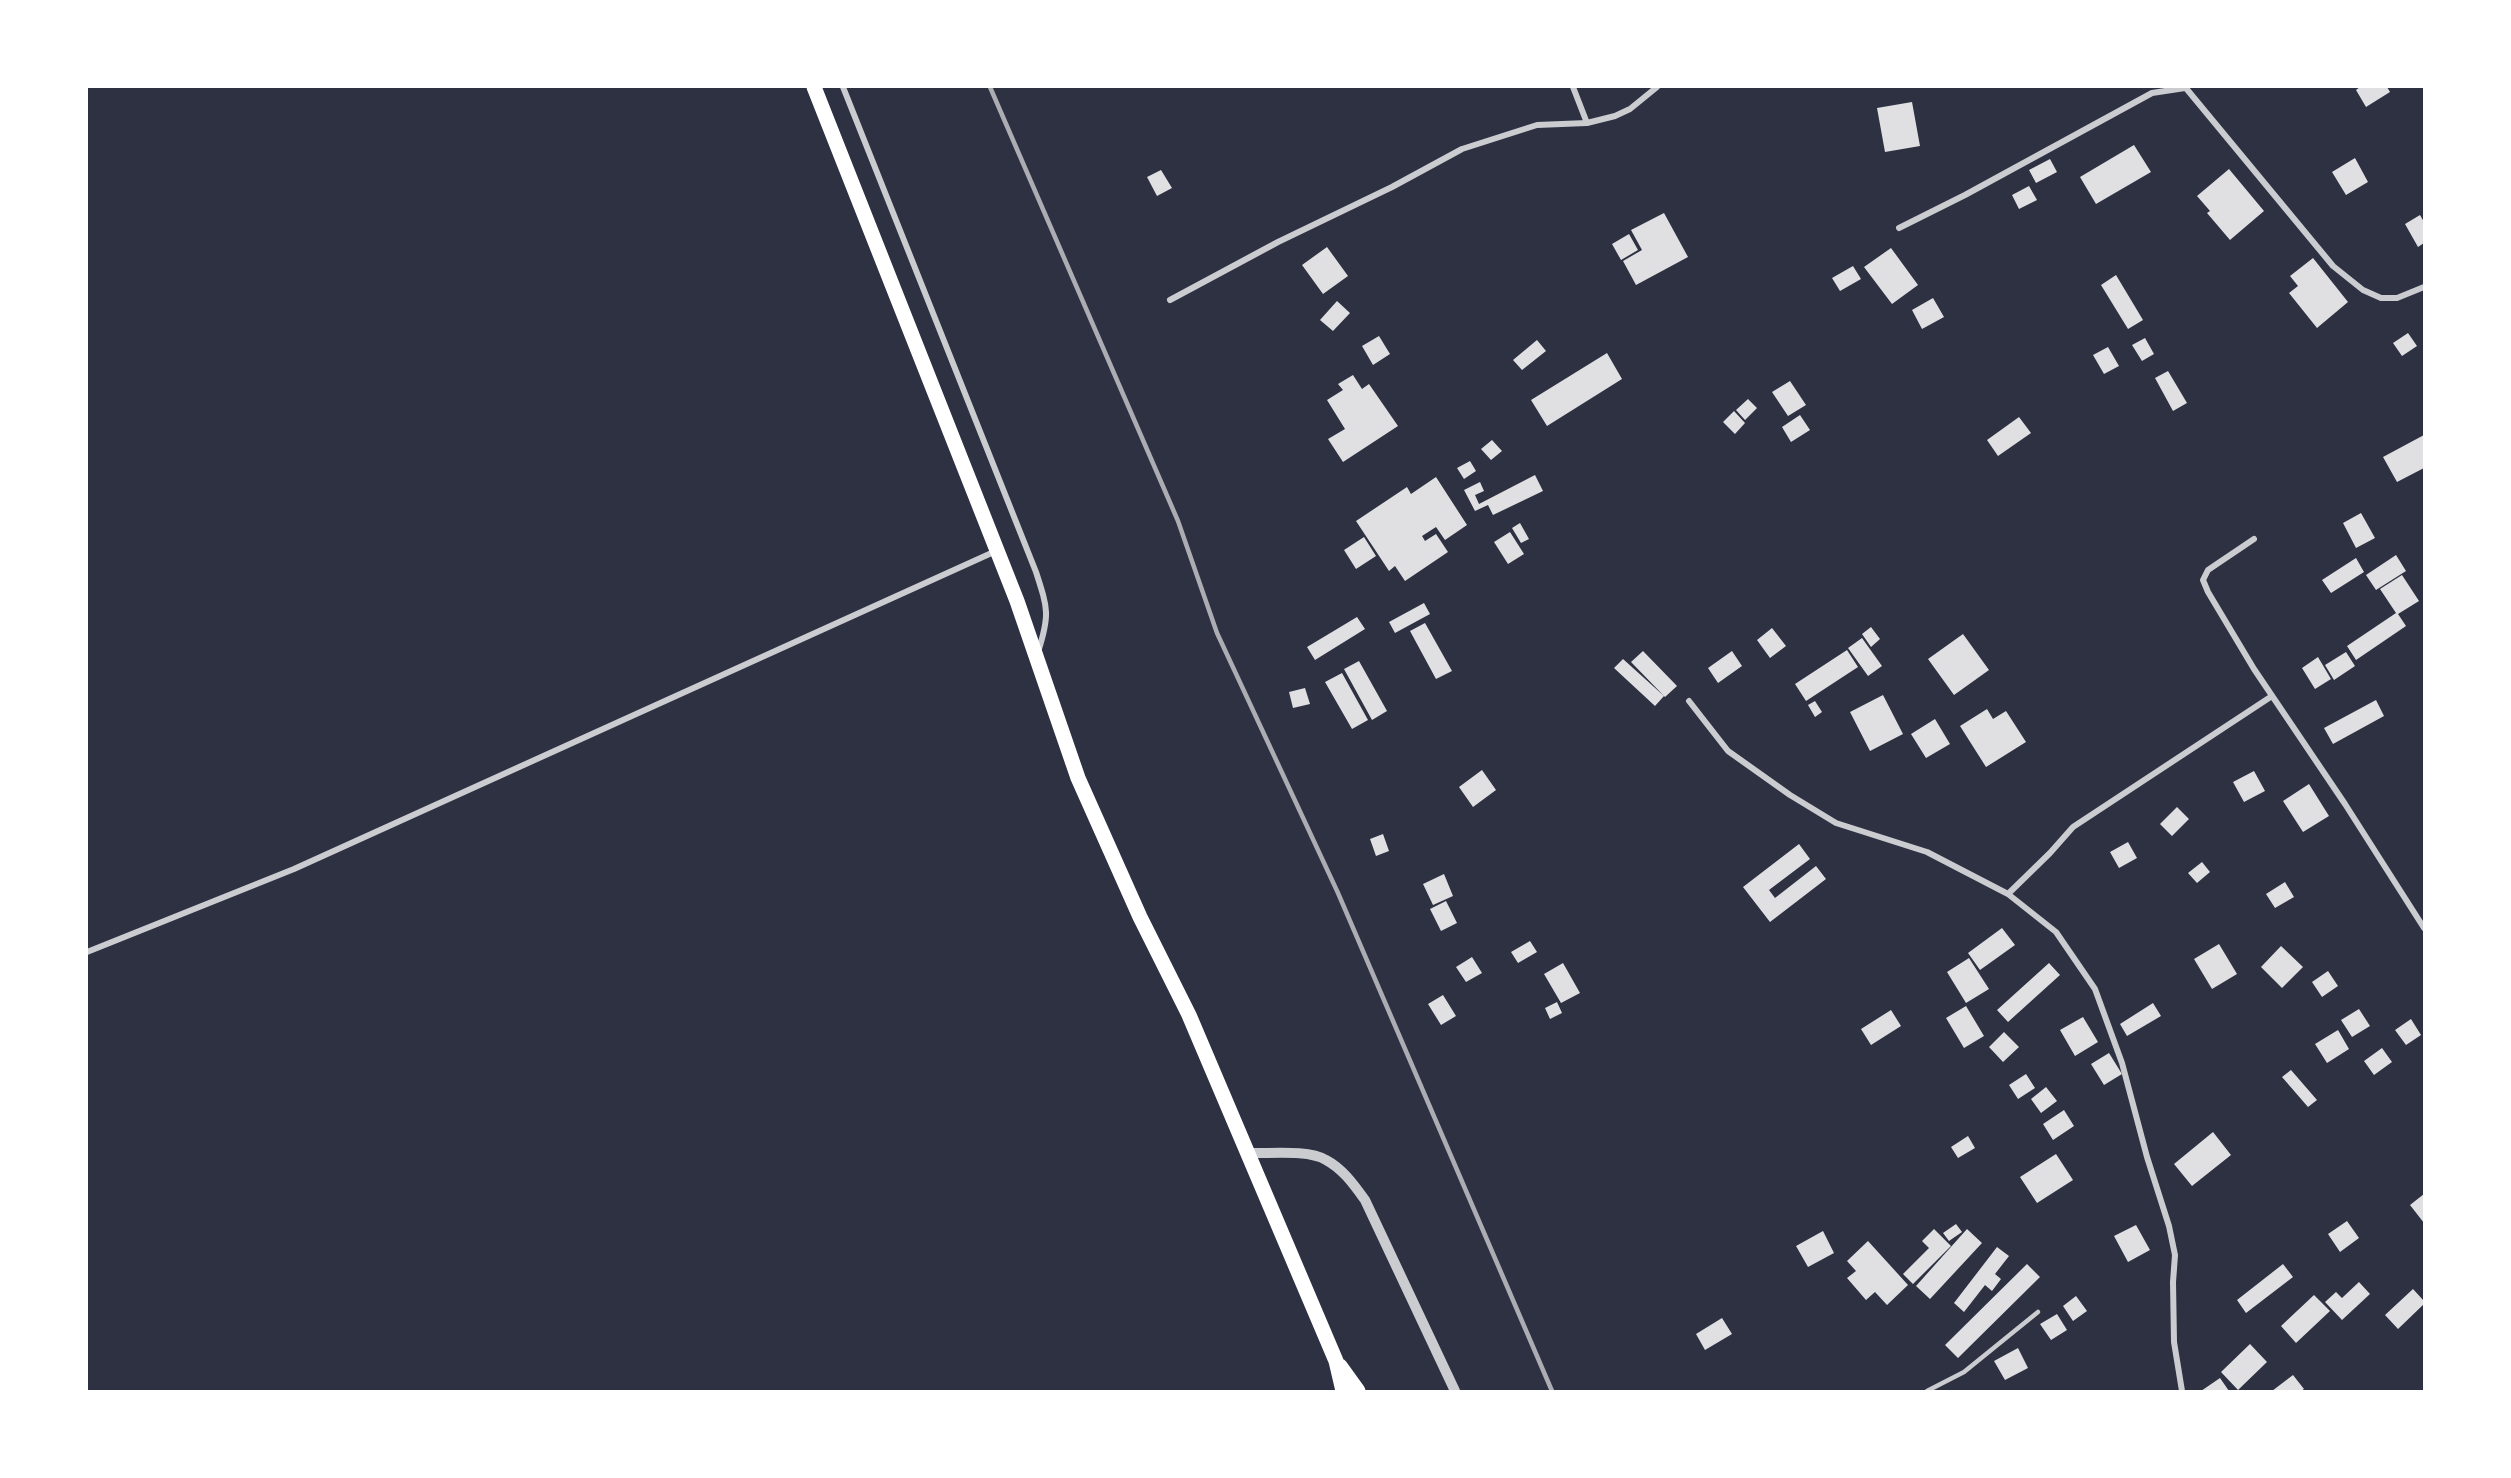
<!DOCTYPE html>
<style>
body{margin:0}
#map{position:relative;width:2511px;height:1478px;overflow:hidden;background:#2d3142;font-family:"Archivo Narrow",sans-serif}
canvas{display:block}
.frame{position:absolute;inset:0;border:88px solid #fff;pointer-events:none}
</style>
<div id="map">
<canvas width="2511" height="1478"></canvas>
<div class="frame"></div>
</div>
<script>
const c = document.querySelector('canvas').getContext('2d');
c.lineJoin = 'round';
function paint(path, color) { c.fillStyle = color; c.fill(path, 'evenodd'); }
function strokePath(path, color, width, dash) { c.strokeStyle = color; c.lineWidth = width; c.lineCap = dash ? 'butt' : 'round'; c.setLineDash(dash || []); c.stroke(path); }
paint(new Path2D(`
 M2360,87H2387L2390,92L2366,107L2356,90Z
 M1912,102L1920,146L1885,152L1877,108Z
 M2134,145L2151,172L2096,204L2080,177Z
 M2355,158L2368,182L2346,195L2332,172Z
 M2050,159L2057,172L2036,183L2029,170Z
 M2229,169L2264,211L2230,240L2207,213L2210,211L2197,196Z
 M1161,170L1172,188L1157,196L1147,177Z
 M2029,186L2037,200L2019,209L2012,195Z
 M1664,213L1688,257L1636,285L1623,261L1642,250L1631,230Z
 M2420,215L2424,222V243L2418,247L2405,224Z
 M1629,234L1638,250L1621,260L1612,244Z
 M1327,247L1348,276L1323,294L1302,265Z
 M1891,248L1918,285L1892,304L1864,267Z
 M2313,258L2348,302L2317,328L2289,293L2298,286L2290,276Z
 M1853,266L1861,279L1840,291L1832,278Z
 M2116,275L2143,320L2128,329L2101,285Z
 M1933,298L1944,317L1922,329L1912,310Z
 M1337,301L1350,313L1333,331L1320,320Z
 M2408,333L2417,346L2402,356L2393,343Z
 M1379,336L1390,354L1373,365L1362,346Z
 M2145,338L2154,354L2142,361L2132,345Z
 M1537,340L1546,351L1522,370L1513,360Z
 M2108,347L2119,366L2104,374L2093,355Z
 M1607,353L1622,379L1547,426L1531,400Z
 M2168,371L2187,403L2173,411L2155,378Z
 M1353,375L1362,389L1369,384L1398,426L1343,462L1328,439L1345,429L1327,400L1343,390L1338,384Z
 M1790,381L1806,405L1788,416L1772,392Z
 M1748,399L1757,408L1745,420L1736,410Z
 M1734,411L1745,423L1735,434L1723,422Z
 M1800,415L1810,430L1791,442L1782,427Z
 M2019,417L2031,433L1998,456L1987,440Z
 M2424,435V468L2397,482L2383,457Z
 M1492,440L1502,451L1491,460L1481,449Z
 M1470,461L1476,471L1464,479L1457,468Z
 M1535,475L1543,491L1493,515L1488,505L1475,511L1464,490L1480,482L1484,491L1475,495L1479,504Z
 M1436,477L1467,525L1445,540L1436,527L1422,536L1425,541L1436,534L1448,552L1405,581L1395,566L1389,571L1356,521L1407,487L1411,494Z
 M2361,513L2375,538L2356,548L2343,523Z
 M1520,523L1529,539L1521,543L1512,528Z
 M1510,532L1524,554L1508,564L1494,542Z
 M1364,537L1376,556L1356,569L1344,550Z
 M2396,555L2406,571L2376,590L2366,575Z
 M2356,558L2364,572L2331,593L2322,580Z
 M2402,575L2419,601L2398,614L2406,626L2356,660L2347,646L2396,613L2380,589Z
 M1424,603L1430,614L1395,633L1389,622Z
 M1357,617L1365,629L1315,660L1307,647Z
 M1425,623L1452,671L1436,679L1410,631Z
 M1871,627L1880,639L1871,647L1862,634Z
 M1772,628L1786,646L1770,658L1757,640Z
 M1963,634L1989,670L1954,695L1928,659Z
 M1862,638L1882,666L1868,676L1848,648Z
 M1847,650L1858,667L1806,701L1795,684Z
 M1643,651L1677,686L1665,697L1631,662Z
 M1732,651L1742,666L1718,683L1708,668Z
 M2346,652L2355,666L2334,680L2325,665Z
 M2318,657L2331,679L2315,689L2302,668Z
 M1623,659L1664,696L1655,706L1614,668Z
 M1359,661L1387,711L1372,720L1344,669Z
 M1342,673L1368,720L1352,729L1325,682Z
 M1305,688L1310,704L1293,708L1289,692Z
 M1883,695L1903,734L1870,751L1850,712Z
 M2376,700L2384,716L2333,744L2324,728Z
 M1815,701L1822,712L1815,717L1808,705Z
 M1987,709L1993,719L2006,711L2026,742L1986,767L1960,726Z
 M1935,719L1950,744L1926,758L1911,734Z
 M1482,770L1496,790L1473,807L1459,787Z
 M2254,771L2265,791L2244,802L2233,782Z
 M2309,784L2329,816L2303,832L2283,801Z
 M2177,807L2189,819L2172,836L2160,824Z
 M1383,834L1389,851L1376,856L1370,839Z
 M2128,842L2137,858L2119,868L2110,852Z
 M1799,844L1810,859L1769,890L1775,898L1816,866L1826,879L1770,922L1743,887Z
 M2202,862L2210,872L2197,883L2188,873Z
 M1444,874L1453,896L1433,905L1423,884Z
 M2285,882L2294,897L2275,908L2266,894Z
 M1446,901L1457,923L1441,931L1430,909Z
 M2002,928L2015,945L1980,970L1968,953Z
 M1530,941L1537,952L1518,963L1511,952Z
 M2219,944L2237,974L2212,989L2194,959Z
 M2281,946L2303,967L2282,988L2261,967Z
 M1472,957L1482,973L1466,982L1456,967Z
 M1969,958L1989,989L1966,1003L1947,972Z
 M1563,963L1580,993L1561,1003L1544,974Z
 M2049,963L2060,975L2008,1022L1997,1010Z
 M2328,971L2338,986L2322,997L2312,982Z
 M1443,995L1456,1016L1441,1025L1428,1004Z
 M1557,1002L1562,1013L1550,1019L1545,1008Z
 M2153,1003L2161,1016L2127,1036L2120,1024Z
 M1966,1006L1984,1036L1964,1048L1946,1018Z
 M2359,1009L2370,1026L2352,1037L2341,1020Z
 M1891,1010L1901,1026L1871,1045L1861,1029Z
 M2083,1017L2098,1042L2075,1056L2060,1030Z
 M2411,1019L2421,1035L2406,1045L2395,1030Z
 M2338,1030L2349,1049L2327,1063L2315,1044Z
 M2004,1032L2019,1047L2003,1062L1989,1047Z
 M2382,1048L2392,1062L2374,1075L2364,1061Z
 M2109,1053L2122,1074L2104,1085L2091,1064Z
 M2291,1070L2317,1100L2308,1107L2282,1077Z
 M2026,1074L2035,1088L2018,1099L2009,1085Z
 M2046,1087L2057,1101L2041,1113L2031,1099Z
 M2064,1110L2074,1126L2053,1140L2043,1124Z
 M2213,1132L2231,1155L2192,1186L2174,1164Z
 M1968,1136L1975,1148L1958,1158L1951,1147Z
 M2056,1154L2073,1180L2037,1203L2020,1177Z
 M2424,1194V1223L2410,1205Z
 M2347,1221L2359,1238L2340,1252L2328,1234Z
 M1956,1224L1962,1232L1949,1241L1943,1233Z
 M2136,1225L2150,1250L2128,1262L2114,1236Z
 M1934,1229L1951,1246L1913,1284L1903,1274L1929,1248L1922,1241Z
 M1967,1229L1982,1243L1930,1299L1916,1286Z
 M1823,1231L1834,1253L1808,1267L1796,1246Z
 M1868,1241L1908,1285L1887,1305L1875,1292L1866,1300L1847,1278L1856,1271L1847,1261Z
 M1997,1247L2009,1256L1995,1274L2001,1279L1992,1291L1985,1285L1964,1312L1954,1303Z
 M2027,1264L2040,1277L1958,1358L1945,1345Z
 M2283,1264L2293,1277L2246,1313L2237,1300Z
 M2359,1282L2370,1294L2342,1320L2325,1302L2336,1292L2342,1298Z
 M2413,1289L2424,1301V1304L2398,1329L2385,1315Z
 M2314,1295L2330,1311L2296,1343L2281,1326Z
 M2076,1296L2087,1311L2073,1321L2063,1306Z
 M2057,1314L2067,1330L2051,1340L2040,1324Z
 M1722,1318L1732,1334L1705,1350L1696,1334Z
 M2250,1344L2267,1362L2238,1390L2221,1372Z
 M2018,1348L2028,1368L2005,1380L1994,1361Z
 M2293,1375L2304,1389L2301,1391H2272Z
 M2220,1378L2229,1391H2201Z`), '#e0e0e3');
strokePath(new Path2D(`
 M1927,1391L1964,1372L2038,1312`), '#caccd0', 4.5);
strokePath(new Path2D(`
 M843,87L1036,572C1048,609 1050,615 1038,652
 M1573,87L1587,123
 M2185,87L2333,266L2363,290L2381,298H2397L2424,287
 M1899,228L1965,195L2152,93L2185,88
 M1170,300L1278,242L1392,187L1462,149L1537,125L1587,123L1615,116L1630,109L1657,87
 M2254,539L2208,570L2203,580L2208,592L2254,669L2345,804L2424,928
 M1689,701L1728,751L1790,795L1836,823L1927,852L2008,894L2056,932L2095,989L2122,1063L2147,1157L2169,1226L2175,1255L2173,1282L2174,1342L2182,1391
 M2008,894L2050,853L2073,827L2272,696
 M87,952L294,869L996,551`), '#caccd0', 6);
strokePath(new Path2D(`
 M1247,1153C1268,1154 1308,1149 1326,1160C1343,1169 1354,1185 1365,1200L1455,1391`), '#caccd0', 10);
strokePath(new Path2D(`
 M814,87L1017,601L1078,778L1140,917L1189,1015L1336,1361L1343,1391
 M1340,1366L1358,1391`), '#fff', 15);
strokePath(new Path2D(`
 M990,87L1178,521L1217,633L1338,893L1552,1391`), '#abadb3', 4.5);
</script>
